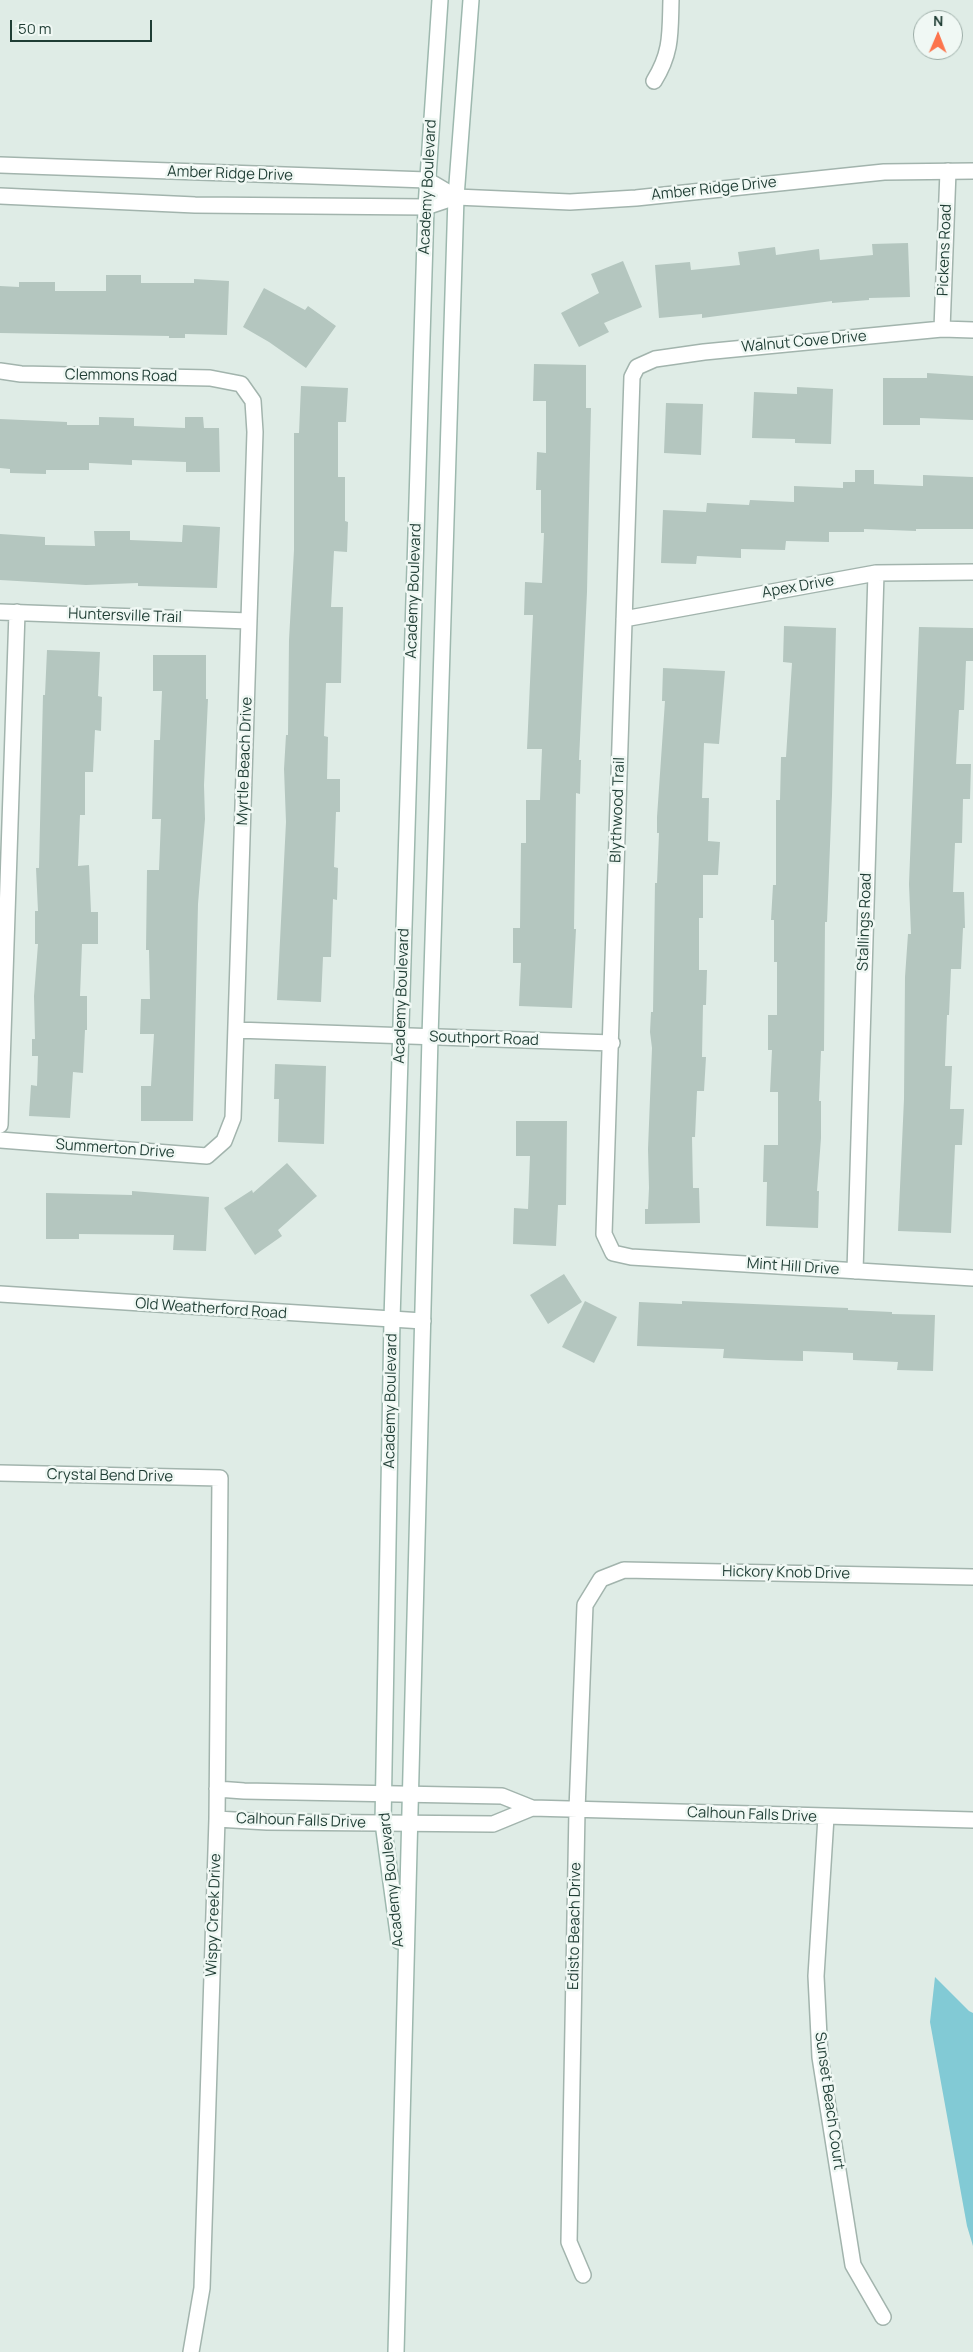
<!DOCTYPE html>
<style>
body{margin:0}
#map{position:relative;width:973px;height:2352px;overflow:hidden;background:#dfece6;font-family:Manrope,sans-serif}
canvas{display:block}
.north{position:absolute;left:913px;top:10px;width:50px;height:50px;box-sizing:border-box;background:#f0f8f4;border:1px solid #9cada7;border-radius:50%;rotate:1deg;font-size:14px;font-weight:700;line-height:20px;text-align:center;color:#1f3d34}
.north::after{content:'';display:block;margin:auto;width:18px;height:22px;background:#fc744c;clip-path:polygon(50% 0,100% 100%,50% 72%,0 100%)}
.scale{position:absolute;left:10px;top:20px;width:142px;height:22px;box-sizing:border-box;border:2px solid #1f3d34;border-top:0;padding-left:6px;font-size:15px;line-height:18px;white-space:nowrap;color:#1f3d34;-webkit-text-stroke:4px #f0f8f4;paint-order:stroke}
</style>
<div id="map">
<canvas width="973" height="2352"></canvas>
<div class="north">N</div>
<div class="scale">50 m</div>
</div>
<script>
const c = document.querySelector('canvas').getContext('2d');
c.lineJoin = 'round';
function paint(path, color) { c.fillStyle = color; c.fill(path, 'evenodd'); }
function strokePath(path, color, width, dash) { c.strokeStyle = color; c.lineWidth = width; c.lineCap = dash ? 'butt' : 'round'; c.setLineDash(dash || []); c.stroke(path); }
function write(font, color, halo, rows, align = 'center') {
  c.font = font + ' Manrope,sans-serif'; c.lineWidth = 5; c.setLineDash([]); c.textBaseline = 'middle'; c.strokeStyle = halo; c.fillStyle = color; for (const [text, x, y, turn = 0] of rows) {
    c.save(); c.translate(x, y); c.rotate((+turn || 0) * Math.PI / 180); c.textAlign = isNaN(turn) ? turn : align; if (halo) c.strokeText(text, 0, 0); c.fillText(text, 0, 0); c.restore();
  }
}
paint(new Path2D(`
 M935,1977L969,2011L973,2013V2246L967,2226L930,2022Z`), '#82cad5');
paint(new Path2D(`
 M908,243L910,297L869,298V300L832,303V301L702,318V314L659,318L655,265L690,262L691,270L740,265L738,252L775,247L776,255L819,249L820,260L873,255L872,244Z
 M623,261L642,307L604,323L609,332L579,347L561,313L599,293L591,274Z
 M106,275H141V283H194V279L229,281L227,335L185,334V338H169V336L0,333V286L19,287V282H55V291H106Z
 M264,288L305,310L308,306L336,326L306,368L269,342L243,327Z
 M534,364L586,365V408H591L587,592L579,760H581L580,794L576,793L574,929H576L572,1008L519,1006L521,963H513V928H520L521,843H526V800H540L542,749H527L533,615H524L525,582L542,583L544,533H541V490H536L537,452L546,453V401H533Z
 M927,373L973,376V420L920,418V425H883V378H927Z
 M301,386L348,388L346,422H338V477H345V521L348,522L347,552L334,551L331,607H343L341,683H326L324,736L328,737L327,779H340V812H336L334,867L338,868L337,900L333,899L331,957H323L321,1002L277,1000L286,822L284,769L286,735H288L289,640L294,550V433H299Z
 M797,387L833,389L831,444L795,443V439L752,438L754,392L797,394Z
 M666,403L703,404L701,455L664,453Z
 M99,417L134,418V426L185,428V417H203L204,428H219L220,472H186V462L132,460V465L89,463V470H46V474L10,473V469L0,468V419L67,422V425H99Z
 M855,470H874V484L923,486V475L973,477V529H916V531L864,529V532H829V542L786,541L785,550L741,549V558L697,556L696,564L661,563L663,510L706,512L707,503L749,505L750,500L794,502V486L843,488V482H855Z
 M183,525L220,527L217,588L138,586V583L86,585L0,580V534L45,537V545L95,546L94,531H130V540L182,542Z
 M784,626L836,628L832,795L827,922H825L824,1051H821L819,1101H821V1138L817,1191H819L818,1228L766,1226L767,1182H763L764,1145H778V1092H770L772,1050H768V1015H777V962H774V920H771L773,885H776V800H780L781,757H786L792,663L783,662Z
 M919,627L973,628V661H966L964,710H959L956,764H971L970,799H963L962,843H955L953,892H964L965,928H963L961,969H951L949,1015H947L945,1066H952L950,1109H964L962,1145H955L951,1233L898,1231L904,1099L905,977L908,934H911L909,884Z
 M47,650L100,652L98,696L102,697L101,731L95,730L93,772H85V815H80L78,866L89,865L91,912H98V944H82L80,996H87V1030H85L83,1073L73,1072L70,1118L29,1116L31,1085L37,1086L38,1056H32V1039H35L34,996L38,944H35V911H38L36,868H39L43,695H45Z
 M153,655H206V699H208L204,785L205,819L198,904L193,1121H141V1086H151L154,1034H140L141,999H150L149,950H146L147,870H159L161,819H152L154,740H160L162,691H153Z
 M663,668L725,671L719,744L704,743L702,798H709L708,841L720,842L718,875H703V918H699V970H707L706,1005H703L702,1057H706L704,1091H697L695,1137H692L693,1188H699L700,1223L645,1224V1209H648L649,1188L648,1149L652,1048L650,1032L651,1012H653L655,883H657L659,833H657V817L665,701H662Z
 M275,1064L326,1066L324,1144L278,1142L279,1099H274Z
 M516,1121H567L566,1205H558L556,1246L513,1244L514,1208L528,1209L530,1156H516Z
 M287,1163L317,1196L278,1230L282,1236L255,1255L224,1208L252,1190L253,1193Z
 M132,1191L209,1197L206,1251L173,1250L174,1235L79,1234V1239H46V1193L132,1195Z
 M564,1274L582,1302L548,1324L530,1295Z
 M585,1301L617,1317L594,1363L562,1347Z
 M682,1301L848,1308V1310L892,1312V1314L935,1315L933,1371L897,1370L898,1362L853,1360V1353L803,1351V1361L767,1360L723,1358L724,1349L637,1346L639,1302L682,1304Z`), '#b4c6bf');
const minor = new Path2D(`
 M654,81C672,52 670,33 671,0
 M942,329L948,171
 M973,330L942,329L704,352L655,359L637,367L632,377L604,1234L613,1253L631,1257L973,1278
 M0,371L21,374L210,378L241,384L253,401L255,432L233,1118L224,1141L207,1156L0,1140
 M0,612L249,621
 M624,619L876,573L973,572
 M236,1030L612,1043
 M0,1125L17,612
 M855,1271L876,573
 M0,1294L423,1321
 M0,1473L220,1478L217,1819L202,2288L191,2352
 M217,1789L244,1791L502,1796L532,1808L973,1820
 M826,1817L816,1976L820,2057L853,2265L883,2317
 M217,1819L267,1822L493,1824L532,1808
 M583,2275L569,2242L577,1810L585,1605L601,1579L624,1570L973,1577`);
const tertiary = new Path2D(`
 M0,165L427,180L456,197
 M0,196L195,205L426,207L456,197L570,202L636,198L884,172L973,171`);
const secondary = new Path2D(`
 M399,1941L383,1823L392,1319L426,207L440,0
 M396,2352L430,1037L456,197L471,0`);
strokePath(minor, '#a2b4ad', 18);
strokePath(tertiary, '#a2b4ad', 18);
strokePath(secondary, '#9db8ae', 18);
strokePath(minor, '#fff', 15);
strokePath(tertiary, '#fff', 15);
strokePath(secondary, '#fff', 15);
write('15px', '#1f3d34', '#f0f8f4', [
 ["Amber Ridge Drive",230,174,2],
 ["Academy Boulevard",428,187,-87],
 ["Amber Ridge Drive",714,189,-6],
 ["Pickens Road",945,250,-88],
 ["Walnut Cove Drive",804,342,-5],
 ["Clemmons Road",121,376,1],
 ["Apex Drive",798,587,-10],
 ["Academy Boulevard",414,591,-88],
 ["Huntersville Trail",125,616,2],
 ["Myrtle Beach Drive",245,761,-88],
 ["Blythwood Trail",618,810,-88],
 ["Stallings Road",865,922,-88],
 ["Academy Boulevard",402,996,-88],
 ["Southport Road",484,1039,2],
 ["Summerton Drive",115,1149,4],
 ["Mint Hill Drive",793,1267,4],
 ["Old Weatherford Road",211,1309,4],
 ["Academy Boulevard",391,1401,-89],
 ["Crystal Bend Drive",110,1476,1],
 ["Hickory Knob Drive",786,1573,1],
 ["Calhoun Falls Drive",752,1815,2],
 ["Calhoun Falls Drive",301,1821,2],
 ["Academy Boulevard",392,1880,-96],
 ["Wispy Creek Drive",214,1915,-88],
 ["Edisto Beach Drive",575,1926,-89],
 ["Sunset Beach Court",829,2101,82]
]);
</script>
